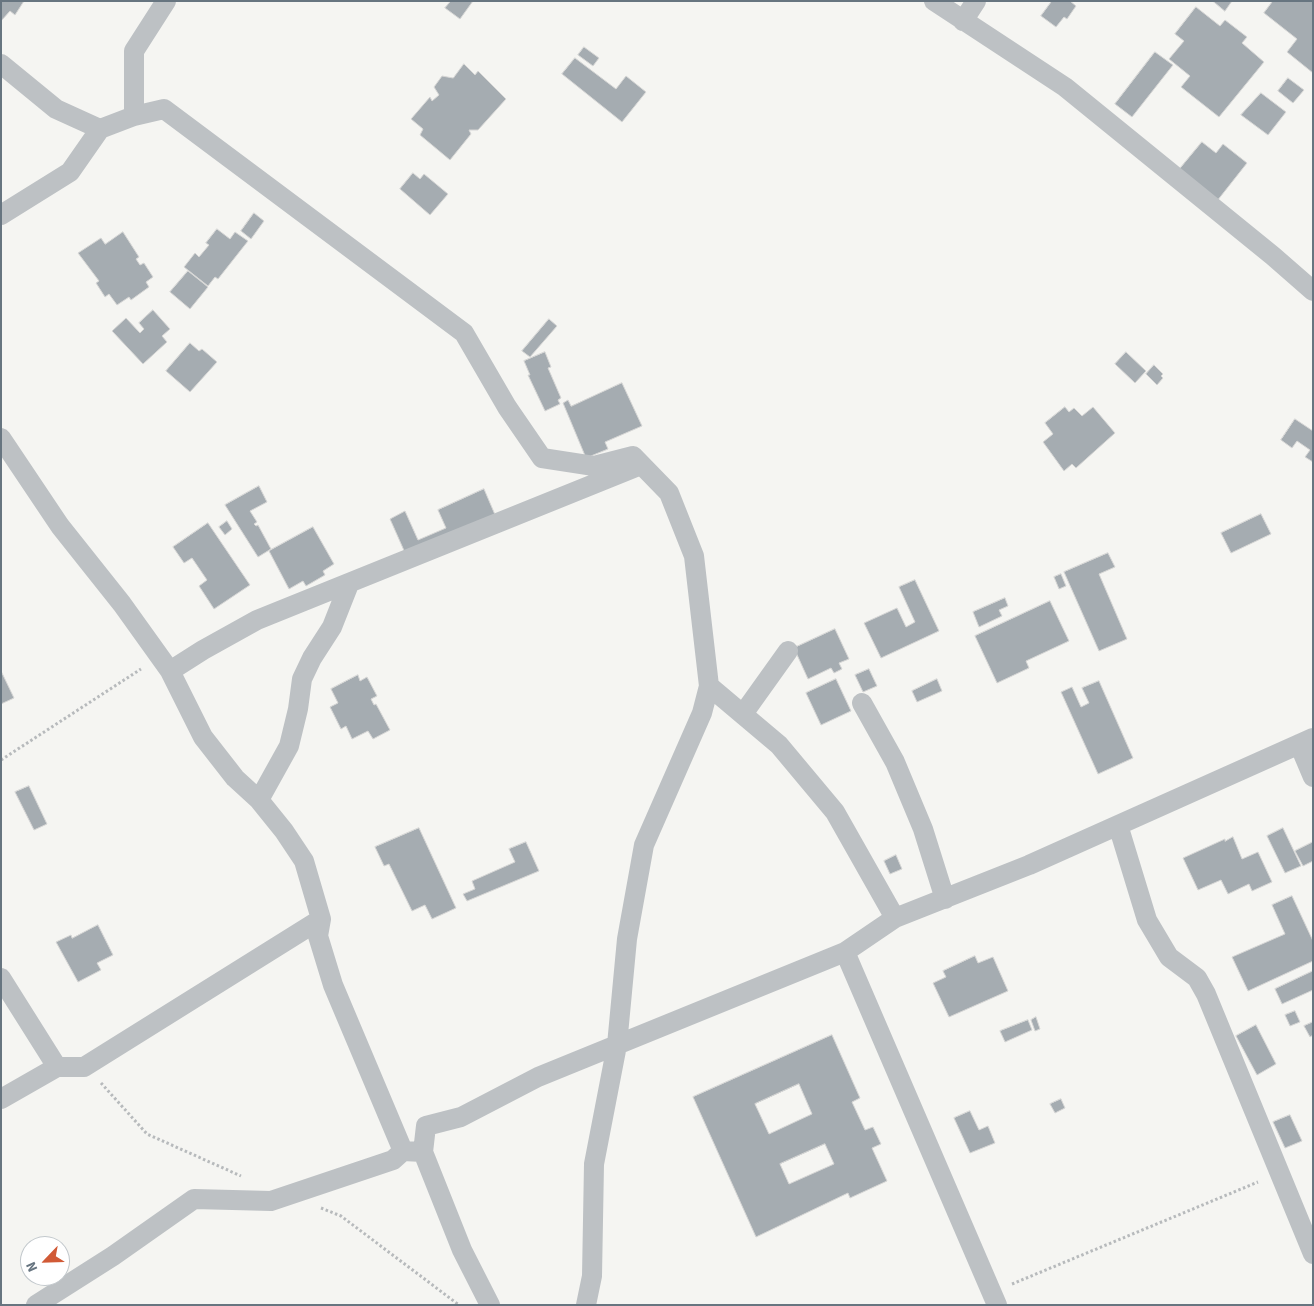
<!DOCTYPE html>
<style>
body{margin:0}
#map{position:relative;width:1314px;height:1306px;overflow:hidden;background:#f5f5f2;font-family:"Source Sans 3",sans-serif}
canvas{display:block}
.frame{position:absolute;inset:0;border:2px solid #677580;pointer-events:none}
.north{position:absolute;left:20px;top:1236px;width:50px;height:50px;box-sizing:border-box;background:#fff;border:1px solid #c2c8cc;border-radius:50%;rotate:246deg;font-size:14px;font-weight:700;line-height:20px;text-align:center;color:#677580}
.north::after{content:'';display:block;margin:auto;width:18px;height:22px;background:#d15a36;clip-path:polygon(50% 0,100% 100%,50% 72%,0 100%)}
</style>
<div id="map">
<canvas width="1314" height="1306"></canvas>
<div class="frame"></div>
<div class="north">N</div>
</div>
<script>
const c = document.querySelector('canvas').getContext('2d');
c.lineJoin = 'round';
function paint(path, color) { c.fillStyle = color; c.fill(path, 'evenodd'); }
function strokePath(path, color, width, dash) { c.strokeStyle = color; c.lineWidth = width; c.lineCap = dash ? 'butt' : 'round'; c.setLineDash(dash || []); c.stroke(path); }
const building = new Path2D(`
 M1,1H24L15,15L10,11L2,20Z
 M451,1H473L460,19L445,8Z
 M1052,1H1070L1076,6L1067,19L1064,17L1056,27L1041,16Z
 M1213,1H1232L1225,11Z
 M1273,1H1313V73L1287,52L1297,39L1264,13Z
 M1196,7L1220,26L1225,20L1247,37L1242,43L1264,62L1219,117L1181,87L1190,76L1169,59L1184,41L1175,34Z
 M584,47L599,58L593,66L578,55Z
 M1155,52L1173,65L1132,117L1115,104Z
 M575,58L616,89L626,76L646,92L622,122L562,74Z
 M464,64L475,75L478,71L506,99L478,130H469L471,134L450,160L420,135L423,129L411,119L430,97L432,101L439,95L434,87L442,76L453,78Z
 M1288,78L1304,90L1293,103L1278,91Z
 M1261,93L1286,112L1268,135L1241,115Z
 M1202,142L1216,153L1223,144L1247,163L1217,201L1178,171Z
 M413,173L420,179L424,174L448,194L430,215L400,189Z
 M254,213L264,221L251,239L241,231Z
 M217,229L230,239L235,232L248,241L218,279L215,277L208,286L184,267L195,253L199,257L209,245L206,243Z
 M123,232L139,257L136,259L140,265L144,263L153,277L146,282L149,287L131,300L129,297L117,305L109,294L105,297L96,283L99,281L78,253L101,238L105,244Z
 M188,271L208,287L190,309L170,292Z
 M153,310L170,329L162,336L167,342L143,364L112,331L126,318L140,333L144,329L139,323Z
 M549,319L557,326L530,357L522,351Z
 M190,343L199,351L202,349L217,362L190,392L166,371Z
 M545,352L551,367L548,368L561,398L558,400L560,404L545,411L528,375H530L524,361Z
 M1126,352L1146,371L1135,383L1115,364Z
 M1154,365L1163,374L1161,376L1163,378L1157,385L1146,374Z
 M622,383L642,426L605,442L608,449L586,458L563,403L568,400L571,406Z
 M1065,407L1069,412L1074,408L1082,416L1093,407L1115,433L1076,468L1072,464L1064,471L1043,442L1053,434L1045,423Z
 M1295,419L1313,431V462L1305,457L1310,450L1297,441L1292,448L1281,440Z
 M259,486L267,502L250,511L257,522L254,524L256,526L258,525L271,549L258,557L225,505Z
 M484,489L499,524L410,564L390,519L405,511L418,540L446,528L438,510Z
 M1261,514L1271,534L1231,553L1221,533Z
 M227,521L232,529L225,535L219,527Z
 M208,523L250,585L214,609L199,586L207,580L192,558L184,563L173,547Z
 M313,527L334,564L323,571L325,575L306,586L303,581L289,589L269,551Z
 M1108,553L1115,567L1099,574L1127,639L1099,651L1064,572Z
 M1061,574L1066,586L1059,589L1054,577Z
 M915,580L939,631L881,658L864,623L897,608L906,627L915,622L899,587Z
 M1005,598L1008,606L999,610L1002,616L979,627L973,612Z
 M1050,601L1069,641L1026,661L1029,668L997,683L975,636Z
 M835,629L849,659L839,663L842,669L834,673L831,668L808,679L794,648Z
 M869,669L877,686L863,692L855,675Z
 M1,671L14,698L1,704Z
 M358,675L360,681L367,677L377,696L371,699L374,705L376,704L390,730L373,739L368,731L352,739L346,726L341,729L330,707L338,703L331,689Z
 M836,679L851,711L821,725L806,693Z
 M937,679L942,691L917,702L912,691Z
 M1099,681L1133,758L1098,774L1061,692L1072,687L1081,707L1089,703L1082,688Z
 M29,786L47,824L34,830L15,792Z
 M419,828L456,908L432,919L425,905L412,911L389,864L384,866L375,847Z
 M1283,828L1301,866L1285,873L1267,836Z
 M1233,837L1242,859L1258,852L1272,882L1252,891L1249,884L1228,894L1221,880L1198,890L1183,858L1225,839V841Z
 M526,842L539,871L467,901L463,894L475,889L472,881L515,862L509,849Z
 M1313,842V861L1303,866L1295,851Z
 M896,855L902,869L890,874L884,861Z
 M1292,896L1313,941V961L1248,991L1232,957L1285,934L1272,905Z
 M98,925L113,955L97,963L101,970L78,982L56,942L71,935L72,938Z
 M975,956L978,963L993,957L1008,991L949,1017L933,983L946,977L943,971Z
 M1313,971V990L1282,1004L1275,989Z
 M1295,1011L1300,1022L1290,1026L1285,1015Z
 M1036,1017L1040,1029L1035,1031L1031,1020Z
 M1028,1020L1032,1030L1005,1042L1000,1031Z
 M1313,1022V1035L1310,1037L1304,1026Z
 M1256,1025L1276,1064L1257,1075L1236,1036Z
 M832,1035L860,1098L852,1102L865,1130L873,1127L881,1144L872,1148L887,1181L850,1198L848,1193L756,1237L693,1097ZM799,1084L812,1114L769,1134L755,1104ZM825,1144L834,1164L789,1184L780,1164Z
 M1061,1099L1065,1108L1055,1113L1050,1104Z
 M970,1111L979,1130L988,1126L995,1143L970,1153L954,1118Z
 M1290,1115L1302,1141L1285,1148L1273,1122Z`);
paint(building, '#a5acb1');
strokePath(building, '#d6d6d5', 1);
strokePath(new Path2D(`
 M1,760L141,669
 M101,1083L147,1134L241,1176
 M321,1208L341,1216L459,1305
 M1012,1284L1258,1182`), '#b7babc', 3, [2.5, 2.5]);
strokePath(new Path2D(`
 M934,1L1065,87L1273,256L1313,291
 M963,21L976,1
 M1,64L56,109L100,129L134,116L164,109L464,333L507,407L542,458L594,466L633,456L669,493L694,556L709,686L702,713L644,845L627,939L617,1045L594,1164L592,1276L586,1305
 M134,116V51L166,1
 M1,215L70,172L100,129
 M1,438L60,526L122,604L170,671L203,737L235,778L259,800L284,831L304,861L321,919L318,936L333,985L403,1151
 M170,671L203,650L257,620L641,465
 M709,686L779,745L835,812L895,918
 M862,703L895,762L923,829L945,899
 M743,714L788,651
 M1299,744L1313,777
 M259,800L289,746L298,709L302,679L312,658L332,627L349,584
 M1118,825L1147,920L1169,957L1197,978L1206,994L1313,1254
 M845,952L997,1305
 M1,978L57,1067
 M1,1099L57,1067H84L321,919
 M423,1152L462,1250L490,1305
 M36,1305L113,1256L194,1199L271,1201L393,1160L403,1151L423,1152L426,1126L461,1117L538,1077L845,952L895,918L1029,865L1313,738`), '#bdc1c4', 20);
</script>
